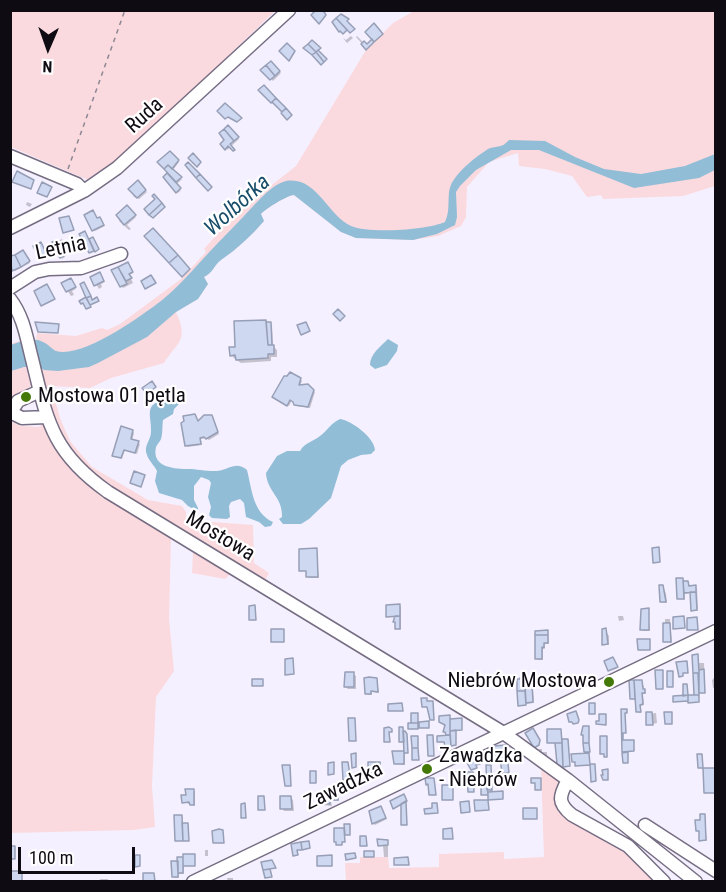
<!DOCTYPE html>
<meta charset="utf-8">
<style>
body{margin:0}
#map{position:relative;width:726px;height:892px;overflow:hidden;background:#f5f0ff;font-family:"Roboto Condensed",sans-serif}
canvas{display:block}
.frame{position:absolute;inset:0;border:12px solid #0f0b13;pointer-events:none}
.north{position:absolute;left:18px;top:18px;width:60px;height:60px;-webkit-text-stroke:4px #fff;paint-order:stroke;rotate:182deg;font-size:16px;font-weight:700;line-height:24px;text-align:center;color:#0f0b13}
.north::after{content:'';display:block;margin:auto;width:21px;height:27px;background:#0f0b13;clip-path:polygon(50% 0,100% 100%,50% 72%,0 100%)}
.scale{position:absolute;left:18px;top:847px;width:117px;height:27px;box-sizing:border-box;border:3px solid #0f0b13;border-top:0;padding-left:8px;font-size:18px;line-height:21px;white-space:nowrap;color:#0f0b13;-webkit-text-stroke:4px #fff;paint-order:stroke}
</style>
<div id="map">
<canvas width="726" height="892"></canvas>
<div class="frame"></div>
<div class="north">N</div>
<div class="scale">100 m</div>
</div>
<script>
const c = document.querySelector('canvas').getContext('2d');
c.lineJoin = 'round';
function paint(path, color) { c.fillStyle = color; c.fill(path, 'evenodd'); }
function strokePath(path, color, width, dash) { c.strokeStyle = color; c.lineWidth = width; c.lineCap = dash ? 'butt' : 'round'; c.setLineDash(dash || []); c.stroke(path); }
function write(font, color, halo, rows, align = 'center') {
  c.font = font + ' "Roboto Condensed",sans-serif'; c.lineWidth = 4.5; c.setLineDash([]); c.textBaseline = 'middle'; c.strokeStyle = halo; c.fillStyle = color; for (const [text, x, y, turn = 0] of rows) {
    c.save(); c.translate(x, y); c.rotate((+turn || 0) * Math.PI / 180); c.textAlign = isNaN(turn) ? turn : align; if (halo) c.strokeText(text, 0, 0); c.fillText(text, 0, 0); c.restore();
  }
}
paint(new Path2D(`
 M11,11H275L115,165L88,180L11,147Z
 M414,11H715V186L683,196L603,199L601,195L587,197L572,176L545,169L519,166L518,153L489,162L467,187L466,217L461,226L438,236L413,240L356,238L341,232L294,195C288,195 265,209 261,214L264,221C251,236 237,249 221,260C214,265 213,273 204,277L208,284L198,299L176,312C189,341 178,341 164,363L111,378L90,388L51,386L60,418L70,441L92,467L148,500L182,506L186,512V520L253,525L254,563L269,573L266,579L260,577L244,580L232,573L225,579L192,573L193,551L171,538L169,619L174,671L156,697L152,786L155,827L133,830L11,833L10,421L21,426L39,427L52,415L35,343L37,333L76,336L102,328L107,330L120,324L181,279L206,252L204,249L236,213L251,205L250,202L296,166L366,50L393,23Z
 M22,340L33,385L11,398L10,344Z
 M541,767L559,782L554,800L558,812L609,839L634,857L657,881H346L345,863H360V857H388L389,868L439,867V854L504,852V859L544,857Z`), '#fadade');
paint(new Path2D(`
 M509,140L545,141L575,157L604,169L641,174L685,166L715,154V170L699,178L634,188L539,150H511L476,170L460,186L456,192L457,217L455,225L437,234L413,240L356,238L341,232L294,195C288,195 265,209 261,214L264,221C251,236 237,249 221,260C214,265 213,273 204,277L208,284L198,299L176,312L147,337L98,363L89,367L58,371L44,370L40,367H24L11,371V345C22,341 34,336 45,343C49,345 53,350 56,351C82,359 141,316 161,301C177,288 190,273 203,259C216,244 231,230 244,216C255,205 270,185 286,181C317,176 327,215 351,226C369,234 427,230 445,222C452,208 445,193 453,181C460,169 477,156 488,149C498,145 501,149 509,140Z
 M388,339L398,345L397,351L387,365L375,369L370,365C370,354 381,346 388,339Z
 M167,398L177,400L179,404L174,409L173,414L163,420C162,426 163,433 161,439C160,442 157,444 156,447C151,468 176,469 189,469C197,469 215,473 222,470C231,467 238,462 247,470C252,490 253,513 273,522L271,526L265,527L259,522L246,517L244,503L240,499L231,502L229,506L230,517L227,519L212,518L209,515L211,507L208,497L211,483L209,480L201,477L194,486V500L198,508L197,511L188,506L182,500L159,493L155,481L157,471C154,465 149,461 147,455C143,446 151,440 151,432C152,415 142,405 167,398Z
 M340,419C352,421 374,437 375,450L371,454L361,455L348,460L341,466L331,498L309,519L301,524H283L279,519L282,517C283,497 267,492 266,473L277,456L287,451H300C305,442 313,442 320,436C328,430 331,423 340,419Z`), '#91bdd7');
paint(new Path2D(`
 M374,25L382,35L367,49L356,37L357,36L367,46L374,39Z
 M351,36L353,38L347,43L343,38L346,40Z
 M271,63L281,73L273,81L263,70Z
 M228,127L239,139L227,150L222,144L227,140Z
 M170,153L179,162L173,170L182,179L176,185L181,190L178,193L165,177L169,173Z
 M137,182L147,192L139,199L134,197L130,189Z
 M27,202L32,204L30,207L26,205Z
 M127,207L136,217L127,225L131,229L129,230L119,221Z
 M98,220H101L105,226L95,231L94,230Z
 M62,239L65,246L61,248L65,257L62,259L59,252H55L57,249L54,243Z
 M25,253L30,263L15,271L10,264V258Z
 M128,264L133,273L129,275L133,283L123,288L113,271Z
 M101,275L105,282L101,284L102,287L99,289L92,277Z
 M72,281L76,289L72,291L74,295L71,296L63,284Z
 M266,321L272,325L273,346L277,350V357H271V361L241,363L235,359L231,355L237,348Z
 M300,379L302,381L300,386L307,385L315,392L310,408L297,406L292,400L289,406L275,399Z
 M212,417L219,434L209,440L206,438L201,439L202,445L188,447L186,446L198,422Z
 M133,431L134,433L132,441L140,444L137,454L125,450L122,459L115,457Z
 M316,550L319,578H309L308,572L301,570Z
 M682,579L684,583L689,584V587L697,588L698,611L692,610L691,593L685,594V600L678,598Z
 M663,586L666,594L667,603L661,602Z
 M399,606L401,607V630L397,628L396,617L388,616Z
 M648,610L650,631H643L642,630Z
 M618,616H623L624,620L619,621Z
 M665,619H670L672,643L665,641Z
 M605,630L609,636V645L604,644Z
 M548,632L549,644H545V648H543V660H538L537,658Z
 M698,656L699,663H704L705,693H699V702L675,701L684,697V685L687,686V697H696Z
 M353,674L356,676V689H348L345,687Z
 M519,677H524L525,681H531V686L533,687L534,703L526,704V706L519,705Z
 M714,678L716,687L713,688L712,680Z
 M377,680L379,693L372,692V695H368L366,693Z
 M642,681L646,694H643L644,705L641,706V713H639L637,700L631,699L630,682Z
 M656,713L657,723L648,725L647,714Z
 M400,728H402L406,736L407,753H405V765L396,764L394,753L405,752V742L401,741Z
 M539,749H542V752H547V757L539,752Z
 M380,763L382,776L374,779L370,775Z
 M490,767L493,793L483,795L493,793L489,790Z
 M458,773H473L474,792H470L469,786H461V778Z
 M339,789V801H331L332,806L323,805L320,802Z
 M193,790L195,792V806L183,802Z
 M291,798L293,800L294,811H284L282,808Z
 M382,809L387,819L375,825L373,823Z
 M704,815L707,841H702L697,822H702Z
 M388,842V857H384L383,846H379Z
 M205,850H208V856H205Z
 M184,858L195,866H184V874H179V878H175L173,862Z
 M227,878H233V882H228Z
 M100,879H108L109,882H100Z`), '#0003');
const building = new Path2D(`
 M316,10H323L326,15L319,24L311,15Z
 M341,14L349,19L347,21L355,29L350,33L336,18Z
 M336,18L347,30L343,34L340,31L339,32L332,22Z
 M374,23L383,34L374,42L365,32Z
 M372,39L374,42L366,50L361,44L364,41L367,44Z
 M312,40L321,48L316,52L308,44Z
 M287,43L295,51L289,61L279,51Z
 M308,44L316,52L312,55L303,48Z
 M318,50L327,59L324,62L316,52Z
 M316,52L324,62L321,65L312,55Z
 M271,61L280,71L275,76L266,65Z
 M266,65L275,76L270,80L260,70Z
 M264,85L276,98L271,103L258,90Z
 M276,98L286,108L282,112L272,102Z
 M225,103L242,118L237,122L228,117L225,119L217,111Z
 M286,108L292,115L287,120L281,113Z
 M228,125L239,137L234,141L224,129Z
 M224,129L234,141L230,144L235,150L233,151L228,146L225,150L220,144L224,140L219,133Z
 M170,151L179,160L172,169L168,165L164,169L157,162Z
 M193,153L201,162L197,167L188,158Z
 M188,162L200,174L196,178L185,165Z
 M168,165L182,177L176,182L164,169Z
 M17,171L34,180L31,189L12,182Z
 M167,173L181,188L176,193L163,177Z
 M200,174L212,187L208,191L196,178Z
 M138,180L146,190L137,198L128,189Z
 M42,182L52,187L47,197L37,193Z
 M154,194L162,203L149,215L144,209L155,199L152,196Z
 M162,203L165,207L153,218L149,215Z
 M127,205L136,215L124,225L116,215Z
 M93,210L97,218L100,217L104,225L92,231L84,215Z
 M69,216L74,230L63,233L59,218Z
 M153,228L178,255L169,263L144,236Z
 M85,231L94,251L89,253L83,241L81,242L79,239L81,238L79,234Z
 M93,237L99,249L95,252L89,239Z
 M57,240L65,255L60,258L56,252L54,253L52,250L55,248L52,242Z
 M41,242L47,255L40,259L33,246Z
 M23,250L30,261L21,267L15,255Z
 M15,255L21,267L12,271L10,256Z
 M178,255L190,269L182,277L169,263Z
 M128,262L133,272L129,274L132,278L126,281L118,267Z
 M118,267L127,284L120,287L111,270Z
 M100,272L104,281L94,286L90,277Z
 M151,275L156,283L145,289L141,281Z
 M71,278L76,287L66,292L61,283Z
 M84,282L91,296L86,298L80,284Z
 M47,284L55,299L41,306L34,291Z
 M91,296L92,300L97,297L99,301L90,305L86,298Z
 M86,297L91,307L86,309L83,303L81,304L79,301Z
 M338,309L345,316L340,321L333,314Z
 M266,320L268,345H274V354H268V358L236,360L235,355L230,356L229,347H235L234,321Z
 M35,322L59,324L58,333L38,332Z
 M266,322H271L272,345H268Z
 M306,322L310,331L301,335L297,325Z
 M290,372L301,378L299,385L308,384L314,390L308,407L294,405L293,402L290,400L287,406L272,397L284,376H287Z
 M152,381L156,387L147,394L142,388Z
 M195,414L198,421L204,415H212L218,432L206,439L204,437L200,438L201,444L185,446L181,423L184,421L183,416Z
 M121,426L133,430L131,439L139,441L135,453L124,450L121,458L112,456Z
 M134,471L145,475L141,487L130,483Z
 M659,547L660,562L653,563L652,548Z
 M317,548L318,577H306V571H299V549Z
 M676,578H683L684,599H677Z
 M683,581H688L689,586L696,585V592L684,593Z
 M659,585H663L666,602H660Z
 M690,592H696L697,610L691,611Z
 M400,604V616L386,617V605Z
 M255,605L256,620H249V606Z
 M649,608V630H640L641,609Z
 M395,616H400V629H395V622H393Z
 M684,616L685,628L673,629V617Z
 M697,617L698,630H687V618Z
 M663,623H670L671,642H663Z
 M606,628L608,644L602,645V629Z
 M271,629H284V642H271Z
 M548,630V635H535V631Z
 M535,635H548V643H544V648L542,647V659H535Z
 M637,639H650V650H638Z
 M698,654L699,673H693L692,655Z
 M613,657L618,667L608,671L604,661Z
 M293,658L294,674L285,675V659Z
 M687,661L688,673H683V676L679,677L676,662Z
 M704,669L705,693H699V670Z
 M655,670H663V689H656Z
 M667,671H673V687H667Z
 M345,672H354V687H344Z
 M693,673H698L699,695H694Z
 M369,677L377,678L378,692L371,691V694H365L364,678Z
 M252,679H263V686H252Z
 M517,679H525V691H517Z
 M629,680H634L635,699H630Z
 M634,680H642L643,689H645V693H642L643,704L640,705L641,712H636Z
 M683,684H687L688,695L683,696Z
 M525,685H532L533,702L526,703Z
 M517,691H525L526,705L518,706Z
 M688,695V701L673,702V696Z
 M688,695H699V702L688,703Z
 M421,698H427V701H433L434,720H430L427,707H422Z
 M402,703L403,711H388V704Z
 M589,703H595V714H589Z
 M621,709H627V713H625L626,733H623V740H634V751L622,752Z
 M576,711L579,720L578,723L573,724L572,722H569L567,714Z
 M646,712H652L653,725H646Z
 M664,712H672V724H665Z
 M411,713H418V723H411Z
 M599,714H606V725L596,724V721H599Z
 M450,715V735H446L445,732H443L445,725L439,722V716Z
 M348,718H355L356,741H349Z
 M462,718V730L450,731V719Z
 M429,721V728H419V722Z
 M408,723H418V729H408Z
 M583,726H589V743H583V735H581Z
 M389,727L392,729V732H389L390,742H384V728Z
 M399,727H403L404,742H399Z
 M533,728L540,740L539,745L534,748L525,733Z
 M547,729H561L562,743H547Z
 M456,730V745L451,746L450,731Z
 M403,731H405L407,734L408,753H404Z
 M427,735H433L434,756H428Z
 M450,735L451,746H445L444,742H437V736Z
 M411,736H418V748H412Z
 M600,736H607V757H604V754H600Z
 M562,739H568L570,766L563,767Z
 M555,743H562L563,768L557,764Z
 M583,743H589L590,752H584Z
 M506,745L509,773H502L500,758L494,759L493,746Z
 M412,748H418L419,760H412Z
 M392,751H404V764H394Z
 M628,752V763H623L622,753Z
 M356,753V767L352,768L351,754Z
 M589,753L590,765L575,766V762H572L571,754Z
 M697,754H702L703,768H698Z
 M478,757L480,764L476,765L477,768L471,770L466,761Z
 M334,762V774L328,775V763Z
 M348,762L350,776H348V780H343L342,762Z
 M368,762H380L381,775H376V778H371V776H368Z
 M590,764H595L596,781L591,782Z
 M282,765H290L291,786H285Z
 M486,765H491L492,790H487Z
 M703,768H715L716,793H704Z
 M608,769V780H603L601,775H603L602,770Z
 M310,771H316V783H310Z
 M466,771L467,778H457L456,772Z
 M467,772H473L474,792H468Z
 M458.5 782a4.5 4.5 0 1 1 9 0a4.5 4.5 0 1 1-9 0Z
 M425,778H434L436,795H429L428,784L426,785Z
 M531,778H541V790H535V783H531Z
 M442,785H453V800H442Z
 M481,786H487L488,795H481Z
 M339,787L338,800H329V788Z
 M185,789H194V805H190L189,802L182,803L181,795H186Z
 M324,791H329L330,804L319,803V804L318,795L324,794Z
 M503,791V799L488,800V792Z
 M404,794L407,801L393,809L390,801Z
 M258,796H264L265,810H258Z
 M280,796H291L292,809H280Z
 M474,800H488L489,810L475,811Z
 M406,801L407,825H401V804Z
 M469,801L470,812L461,813L460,802Z
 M245,803L246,818H241V804Z
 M432,803H437L438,813L425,814L424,809L432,808Z
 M381,806L386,818L372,824L369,811Z
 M523,808H537V819H523Z
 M700,814H705L706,840L699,841V831H696L695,820H700Z
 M174,815H182L183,841H175Z
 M182,823H188L189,841H183Z
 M344,824H350V835H345Z
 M334,828H344L345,842H342V845H336V842H334Z
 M452,828L453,839H443V829Z
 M219,829L223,830L224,843H213L212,831Z
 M360,836H366L367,846H360Z
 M377,839L388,840V845L378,846Z
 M309,841L310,848L302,850L301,842Z
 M301,842L302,850H297L298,855L293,856L291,844Z
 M10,846H15V859H10Z
 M364,851H374V857H364Z
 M355,853L356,858L346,860L345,854Z
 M183,854H195V866H183Z
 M135,855H140V866L135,867Z
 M332,855V866H317V856Z
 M177,857H183V873H178Z
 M408,857L409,865H394V858Z
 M272,860L276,868L263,870L261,862Z
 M171,861H178V877H172Z
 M270,869L272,877L265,878L263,870Z
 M10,871H22V882H10Z
 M143,873H154L155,882H143Z`);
paint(building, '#ced8f0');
strokePath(building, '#979fb7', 1.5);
const minor = new Path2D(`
 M10,156L77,184L84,191
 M10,228L84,191L117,168L289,10
 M10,288L35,272L49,269L81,268L121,254
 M10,299C23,316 26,335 31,355C47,419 50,451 108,492L502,732L568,780L696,882
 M40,391L18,401L13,409L14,414L22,418L47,417
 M568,780C559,796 557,803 572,815L628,846L664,882
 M645,825L716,871
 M193,882L716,631`);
strokePath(minor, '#766d83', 15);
strokePath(new Path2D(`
 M68,169L125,10`), '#8d8894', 1.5, [4.5, 4.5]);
strokePath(minor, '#fff', 12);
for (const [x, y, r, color] of [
 [26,397,6,"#447908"],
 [609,682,6,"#447908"],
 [427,769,6,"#447908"]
]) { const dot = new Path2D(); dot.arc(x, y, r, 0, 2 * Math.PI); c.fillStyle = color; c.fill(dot); strokePath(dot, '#fff', 2); }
write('21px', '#0f0b13', '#fff', [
 ["Ruda",145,116,-42],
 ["Letnia",61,249,-12],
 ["Mostowa",220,537,31],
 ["Zawadzka",344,787,-26]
]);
write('21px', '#0f0b13', '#fff', [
 ["Mostowa 01 pętla",38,397],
 ["Niebrów Mostowa",597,682,"right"],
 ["Zawadzka",439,757],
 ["- Niebrów",439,781]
], 'left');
write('italic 22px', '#174d69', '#fff', [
 ["Wolbórka",238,206,-42]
]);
</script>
